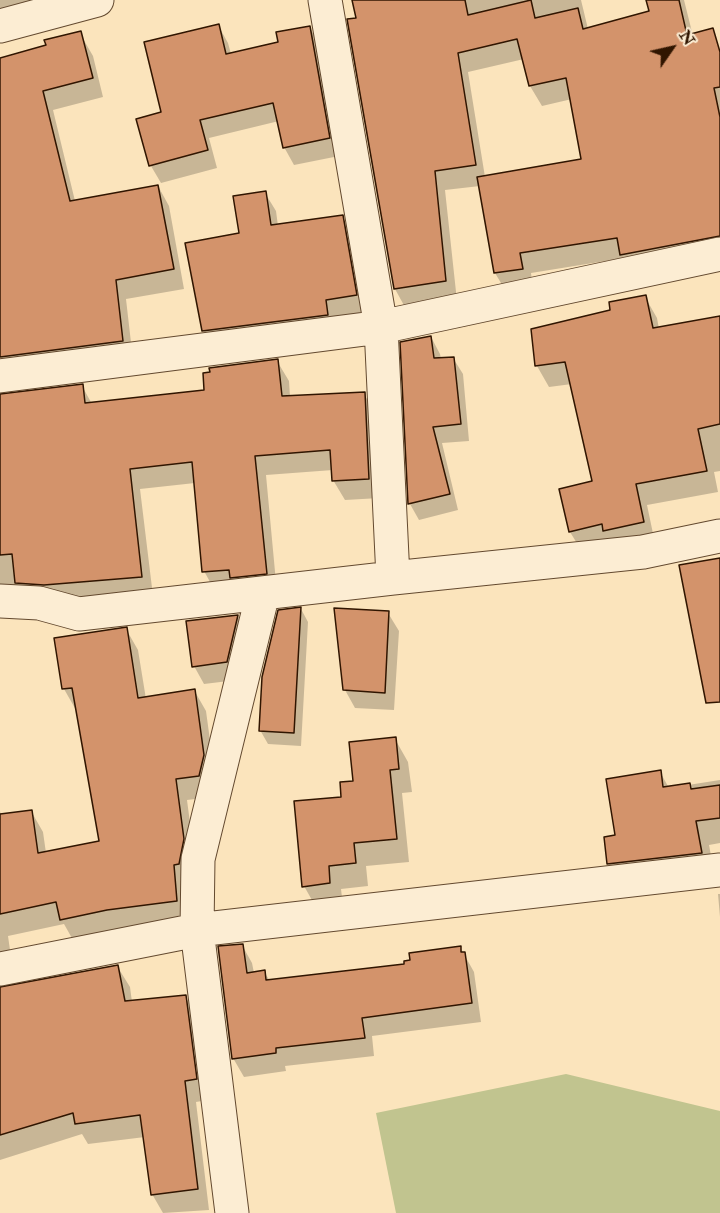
<!DOCTYPE html>
<style>
body{margin:0}
#map{position:relative;width:720px;height:1213px;overflow:hidden;background:#fbe4bc;font-family:"IM FELL Double Pica",serif}
canvas{display:block}
.north{position:absolute;left:642px;top:18px;width:60px;height:60px;-webkit-text-stroke:4px #fcedd3;paint-order:stroke;rotate:56deg;font-size:16px;font-weight:700;line-height:24px;text-align:center;color:#301500}
.north::after{content:'';display:block;margin:auto;width:21px;height:27px;background:#301500;clip-path:polygon(50% 0,100% 100%,50% 72%,0 100%)}
</style>
<div id="map">
<canvas width="720" height="1213"></canvas>
<div class="north">N</div>
</div>
<script>
const c = document.querySelector('canvas').getContext('2d');
c.lineJoin = 'round';
function paint(path, color) { c.fillStyle = color; c.fill(path, 'evenodd'); }
function strokePath(path, color, width, dash) { c.strokeStyle = color; c.lineWidth = width; c.lineCap = dash ? 'butt' : 'round'; c.setLineDash(dash || []); c.stroke(path); }
paint(new Path2D(`
 M566,1074L720,1111V1213H396L376,1113Z`), '#c1c48f');
paint(new Path2D(`
 M0,0H55L0,12Z
 M354,0H581L588,29L651,12L648,0H684L697,52L720,69V257L633,275L624,258L531,273L533,289L507,293L495,273L480,186L445,190L457,301L406,309L395,289L358,19ZM524,59L530,86L542,106L572,99L583,161L485,177L468,72Z
 M218,25L228,43L231,54L280,43L310,28L320,45L339,156L294,165L284,147L279,121L209,138L217,168L161,183L151,166L138,120L163,113Z
 M82,37L93,56L103,97L53,110L75,201L158,186L169,206L184,289L126,299L133,360L12,376L1,357L0,347V60Z
 M265,193L276,211L278,226L342,216L352,235L366,313L214,349L204,331L241,234Z
 M645,297L657,318L659,329L720,318V471L714,472L718,492L647,505L655,543L583,553L570,532L561,490L594,482L572,384L549,387L537,366L612,312Z
 M431,337L440,354L441,359L453,358L463,374L469,441L442,443L458,510L419,520L410,504L402,343Z
 M277,361L289,381L290,397L364,394L376,414L380,498L345,500L333,480V470L266,475L277,593L215,591L204,571L195,483L140,489L153,596L0,607V404L82,386L92,404L206,391Z
 M301,609L308,622L301,746L268,744L260,730Z
 M388,613L399,631L394,710L355,708L345,690Z
 M238,616L248,634L237,680L204,684L194,666Z
 M126,629L138,650L146,699L194,690L206,711L215,777L211,797L187,800L195,861L190,922L73,940L64,924L8,936L13,971L0,976V811L1,816L31,811L43,832L46,853L100,843L76,710L64,689Z
 M395,739L408,762L412,792L402,793L409,862L366,866L368,886L341,889L343,906L317,909L304,886L343,798Z
 M660,772L669,788L720,780V843L709,845L715,877L623,888L609,864L617,837Z
 M718,894H720V917Z
 M242,945L252,963L254,973L264,972L270,981L406,965L460,947L474,972L481,1022L372,1036L374,1056L285,1066L286,1071L244,1077L233,1058Z
 M117,966L130,987L132,1002L185,996L197,1018L208,1100L196,1102L209,1210L163,1213L152,1194L145,1137L88,1144L82,1134L0,1160V989Z`), '#0003');
const building = new Path2D(`
 M352,0H465L468,15L531,0L535,18L578,8L583,29L649,11L646,0H679L687,35L713,28L720,52V87L714,88L720,117V236L620,255L617,238L520,253L523,269L494,273L477,177L581,159L566,78L529,86L517,39L458,53L476,165L435,171L446,281L394,289L347,19L356,18Z
 M219,24L226,54L278,42L276,32L310,26L330,138L283,148L273,103L200,120L208,150L149,166L136,119L161,112L144,42Z
 M81,31L93,78L43,91L70,201L158,185L174,269L116,280L123,341L0,357V58L46,45L44,40Z
 M266,191L271,225L343,215L357,295L326,300L328,315L202,331L185,243L239,233L233,196Z
 M646,295L653,328L720,316V424L698,429L707,471L636,484L644,522L603,531L602,524L569,532L559,489L592,481L565,362L535,366L531,329L610,310L609,302Z
 M431,336L434,358L454,357L461,424L433,427L450,494L408,504L400,342Z
 M278,359L282,396L365,392L369,479L332,481L330,450L255,456L267,574L230,578L229,570L202,572L192,462L130,469L142,577L44,585L15,583L12,554L0,555V394L83,384L85,403L204,390L203,373L210,372L209,368Z
 M720,558V702L706,703L679,565Z
 M301,607L294,733L259,731L262,677L278,610Z
 M334,608L389,611L385,693L343,690Z
 M238,615L227,662L192,667L186,621Z
 M127,627L138,698L195,689L204,755L199,776L176,779L184,839L179,864L174,865L177,901L107,910L60,920L56,902L0,914V814L32,810L38,853L99,841L72,688L62,689L54,638Z
 M396,737L399,769L390,770L397,839L354,843L356,863L329,866L330,883L302,887L294,801L341,797L340,782L353,781L349,742Z
 M661,770L663,787L690,783L691,789L720,785V818L696,821L702,853L607,864L604,837L615,835L606,779Z
 M243,944L247,973L265,970L266,980L404,964V961L410,960L409,953L461,946V952H465L472,1003L362,1018L365,1038L276,1048V1053L232,1059L218,946Z
 M118,965L125,1001L186,995L197,1079L185,1081L198,1189L151,1195L140,1115L75,1124L73,1113L0,1135V987Z`);
paint(building, '#d3936b');
strokePath(building, '#301500', 1.5);
const minor = new Path2D(`
 M325,0L381,327L393,578
 M0,26L97,0
 M0,376L381,327L720,254
 M0,601L39,603L79,614L393,578L643,552L720,536
 M0,969L197,930L720,870
 M232,1213L197,930L198,859L263,593`);
strokePath(minor, '#63492f', 35);
strokePath(minor, '#fcedd3', 33);
</script>
